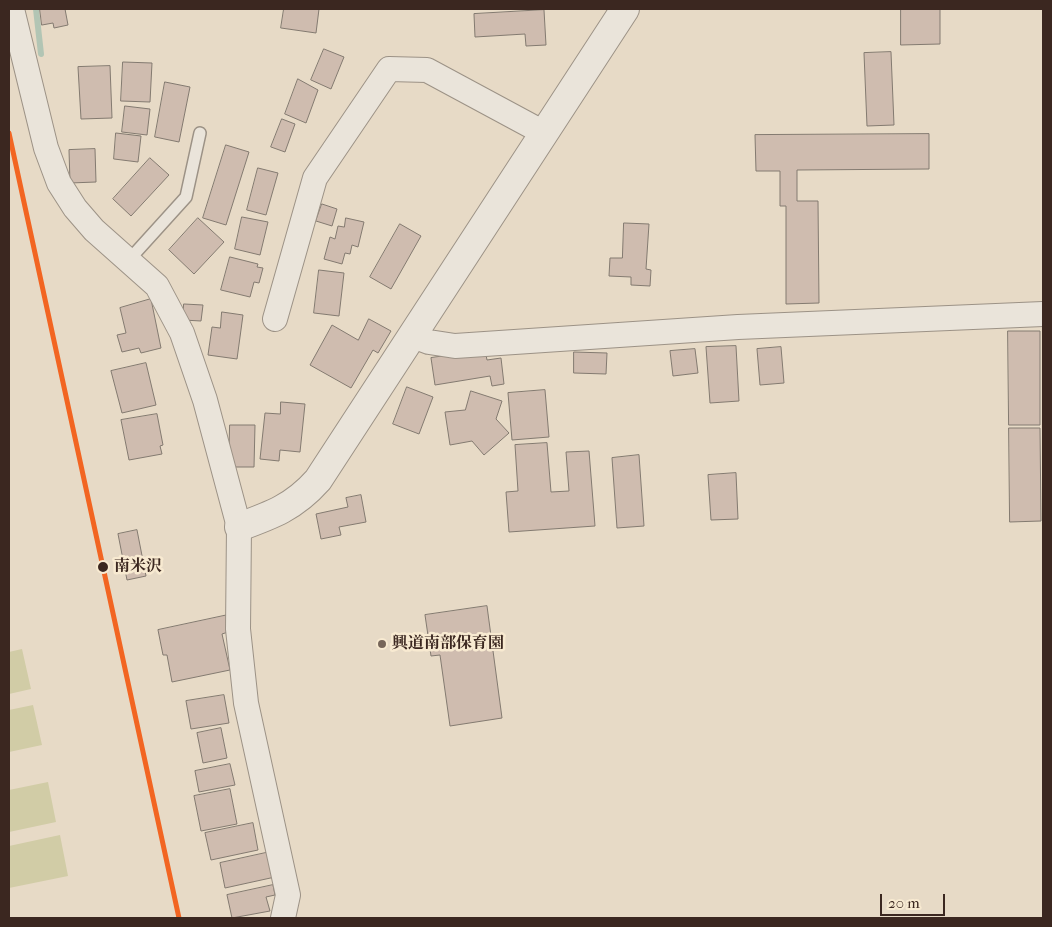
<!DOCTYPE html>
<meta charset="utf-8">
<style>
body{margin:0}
#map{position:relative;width:1052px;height:927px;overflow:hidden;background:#e7dac6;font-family:"IM FELL French Canon",serif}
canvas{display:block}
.frame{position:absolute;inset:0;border:10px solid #3b2720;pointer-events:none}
.scale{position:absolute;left:880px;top:894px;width:65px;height:22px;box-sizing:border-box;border:2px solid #3b2720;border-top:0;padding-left:6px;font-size:15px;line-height:18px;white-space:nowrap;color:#3b2720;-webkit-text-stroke:4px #f8ead1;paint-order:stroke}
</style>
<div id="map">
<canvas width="1052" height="927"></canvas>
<div class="frame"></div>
<div class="scale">20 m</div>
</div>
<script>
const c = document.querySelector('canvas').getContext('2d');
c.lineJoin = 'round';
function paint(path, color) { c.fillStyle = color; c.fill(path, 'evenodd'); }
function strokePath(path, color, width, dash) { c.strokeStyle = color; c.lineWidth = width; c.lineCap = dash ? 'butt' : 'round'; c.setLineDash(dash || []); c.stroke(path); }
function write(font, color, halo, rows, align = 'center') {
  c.font = font + ' "IM FELL French Canon","Noto Serif JP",serif'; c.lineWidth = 5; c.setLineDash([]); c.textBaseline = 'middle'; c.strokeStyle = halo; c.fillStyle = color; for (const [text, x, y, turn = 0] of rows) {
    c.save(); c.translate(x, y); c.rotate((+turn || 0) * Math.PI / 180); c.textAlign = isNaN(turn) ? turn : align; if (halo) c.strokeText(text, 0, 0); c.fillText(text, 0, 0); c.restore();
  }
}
paint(new Path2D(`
 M22,649L31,689L9,694V652Z
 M33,705L42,745L9,752V710Z
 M48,782L56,822L9,832V790Z
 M60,835L68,876L9,888V846Z`), '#d1cca6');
strokePath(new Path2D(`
 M36,9L41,54`), '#b2c5b4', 6);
const building = new Path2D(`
 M40,9H65L68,25L54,28L53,23L42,25Z
 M284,9H319L316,33L281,28Z
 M901,9H940V44L901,45Z
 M544,10L546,45L526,46L525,34L475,37L474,14Z
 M324,49L344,57L331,89L311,80Z
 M891,52L894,125L867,126L864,53Z
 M123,62L152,63L150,102L121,101Z
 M110,66L112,118L81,119L78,67Z
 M298,79L318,90L306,123L285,114Z
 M165,82L190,87L179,142L155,137Z
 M125,106L150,109L147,135L122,132Z
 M282,119L295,124L285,152L271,147Z
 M116,133L141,136L138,162L114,159Z
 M929,134V169L797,170V201H818L819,303L786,304V206H780V171H756L755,135Z
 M226,145L249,152L226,225L203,218Z
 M95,149L96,182L70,183L69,150Z
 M150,158L169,175L131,216L113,199Z
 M258,168L278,173L266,215L247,210Z
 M322,204L337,209L332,226L316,221Z
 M242,217L268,222L260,255L235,249Z
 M198,218L224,242L194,274L169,250Z
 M346,218L364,222L358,247L352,245L350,254L345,253L342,264L324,259L330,237L335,239L338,226L344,227Z
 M624,223L649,224L646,269L651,270L650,286L631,285V277L609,276L610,258H622Z
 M400,224L421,236L391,289L370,277Z
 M230,257L258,264L257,267L263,268L259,283L254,282L250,297L221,290Z
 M319,270L344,273L339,316L314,313Z
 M151,299L161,348L141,353L139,348L122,352L117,335L126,333L120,308Z
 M184,304L203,305L201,321L183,320Z
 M222,312L243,315L237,359L208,355L212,327L220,328Z
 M369,319L391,331L378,353L373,350L351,388L310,365L332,325L358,340Z
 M1008,331H1040V425H1009Z
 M736,346L739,401L710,403L706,347Z
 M781,347L784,383L760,385L757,349Z
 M695,349L698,373L673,376L670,351Z
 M485,350L487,360L501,358L504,384L492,386L490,376L435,385L431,358Z
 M574,352L607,353L606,374L574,373Z
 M146,363L156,405L122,413L111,371Z
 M407,387L433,397L419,434L393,424Z
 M545,390L549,437L512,440L508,393Z
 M471,391L502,401L496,419L509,433L484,455L472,441L450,445L445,412L465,410Z
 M281,402L305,404L300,452L280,450L279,461L260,459L265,413L280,414Z
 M157,414L163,445L160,446L162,454L129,460L121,420Z
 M230,425H255L254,467H229Z
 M1009,428H1040L1041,521L1010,522Z
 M547,443L551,492L569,491L566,452L589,451L595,526L509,532L506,492L518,491L515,445Z
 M639,455L644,526L617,528L612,458Z
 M736,473L738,519L711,520L708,475Z
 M361,495L366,522L339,527L341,535L321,539L316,514L348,507L346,498Z
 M137,530L146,576L127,580L118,534Z
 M487,606L502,718L450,726L440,655L431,656L425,615Z
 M228,615L231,631L222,634L230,670L172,682L167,655H163L158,630Z
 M224,695L229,723L191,729L186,701Z
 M221,728L227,758L203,763L197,733Z
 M230,764L235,785L199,792L195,771Z
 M230,789L237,824L201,831L194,796Z
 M253,823L258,850L211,860L205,833Z
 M270,852L275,877L225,888L220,863Z
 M273,885L275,895L266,897L270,911L232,918L227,895Z`);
paint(building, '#cfbcaf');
strokePath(building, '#837a70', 1);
const service = new Path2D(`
 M128,261L186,197L200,133`);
const minor = new Path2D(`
 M12,9L46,148L59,183L75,208L94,230L157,286L182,333L205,400L239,527L238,629L246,703L288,895L283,918
 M275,319L315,178L389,69L427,70L544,133
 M413,336L429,342L455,346L738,327L1043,314`);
const tertiary = new Path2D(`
 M239,527C272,515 294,507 318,480L625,9`);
strokePath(service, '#9c9286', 14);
strokePath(minor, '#9c9286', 26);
strokePath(tertiary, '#9c9286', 30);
strokePath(service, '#eae4da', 11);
strokePath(minor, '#eae4da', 24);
strokePath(tertiary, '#eae4da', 28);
strokePath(new Path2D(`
 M9,133L179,918`), '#f26522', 5);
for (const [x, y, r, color] of [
 [103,567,6,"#3b2720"],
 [382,644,5,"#77665a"]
]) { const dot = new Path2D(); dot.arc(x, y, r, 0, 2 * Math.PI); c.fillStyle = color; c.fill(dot); strokePath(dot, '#f8ead1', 2); }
write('bold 16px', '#3b2720', '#f8ead1', [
 ["南米沢",114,567]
], 'left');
write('bold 16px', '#3b2720', '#f8ead1', [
 ["興道南部保育園",392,644]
], 'left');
</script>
